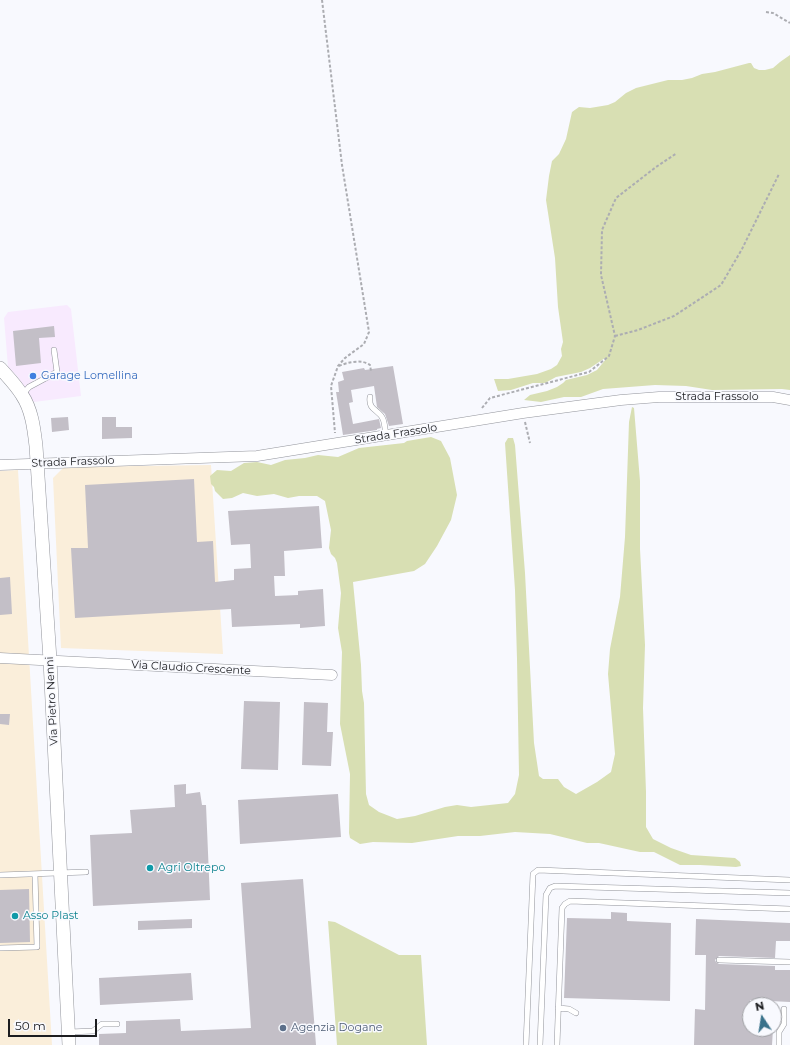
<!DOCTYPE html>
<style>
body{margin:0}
#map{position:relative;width:790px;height:1045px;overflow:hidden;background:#f8f9fe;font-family:Montserrat,sans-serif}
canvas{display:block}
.north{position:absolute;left:742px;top:997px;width:40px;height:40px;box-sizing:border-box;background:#f8f9fe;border:1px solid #a0a1a5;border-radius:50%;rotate:348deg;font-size:11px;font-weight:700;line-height:16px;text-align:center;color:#1c1d20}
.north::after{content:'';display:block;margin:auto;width:14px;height:18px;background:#39728b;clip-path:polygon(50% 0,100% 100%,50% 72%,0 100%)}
.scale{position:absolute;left:8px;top:1019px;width:89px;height:18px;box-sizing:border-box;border:2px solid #1c1d20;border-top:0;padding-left:5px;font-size:12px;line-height:14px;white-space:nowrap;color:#1c1d20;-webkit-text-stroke:3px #f8f9fe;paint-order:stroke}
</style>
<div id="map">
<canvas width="790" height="1045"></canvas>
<div class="north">N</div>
<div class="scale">50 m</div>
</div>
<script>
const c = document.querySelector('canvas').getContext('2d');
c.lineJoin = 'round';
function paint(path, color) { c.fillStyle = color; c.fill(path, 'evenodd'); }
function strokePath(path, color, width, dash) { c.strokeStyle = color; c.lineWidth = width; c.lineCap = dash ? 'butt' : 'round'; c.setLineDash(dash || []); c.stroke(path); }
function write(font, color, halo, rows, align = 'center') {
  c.font = font + ' Montserrat,sans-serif'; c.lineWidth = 3; c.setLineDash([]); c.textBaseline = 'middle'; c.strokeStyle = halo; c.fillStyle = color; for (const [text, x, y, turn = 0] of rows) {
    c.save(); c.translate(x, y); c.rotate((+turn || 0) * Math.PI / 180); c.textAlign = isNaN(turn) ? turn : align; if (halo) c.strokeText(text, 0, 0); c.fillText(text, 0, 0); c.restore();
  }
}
paint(new Path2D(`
 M67,305L71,309L81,396L34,402L17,376L8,367L4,318L8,312Z`), '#f8eafe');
paint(new Path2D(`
 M211,465L223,654L61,648L53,478L64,467Z
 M18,470L52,1045H0V471Z`), '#faeeda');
paint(new Path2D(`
 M790,55V390L782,389L712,390L686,386L655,385L603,389L581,397H564L541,402L524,400L530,395L547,391L557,387L563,383L566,380L587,375L597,370L606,359L605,358L590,368L581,372L556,377L545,383H533L511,390L498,391L494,379H508L537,374L551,369L557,365L562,356L561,349L563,342L558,307L555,258L546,200L549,176L552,161L559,154L566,139L572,112L579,107L590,108L608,105L615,102L626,93L636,88L668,80H682L692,78L702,74L715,72L749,63H751L754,68L759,70H765L773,68L780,62Z
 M632,407L634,408L640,481V549L645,645L643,708L646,792V827L653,839L671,848L691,855L735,858L740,862L741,866L736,867L700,865H680L654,852H640L599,843H587L550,834L515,832L480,836H458L412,843L373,842L360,844L350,838L349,833L350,774L340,724L342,652L338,628L341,593L337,563L335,558L331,554L329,548L331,530L325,501L317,496H299L288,498L274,494L257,496L243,493L232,498L223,499L215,491L214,487L211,484L210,476L217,470L231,471L244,463L257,462L271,465L285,460L305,458L318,455L338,457L359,448L404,443L407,441L431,437L441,441L450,458L457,495L451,520L437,546L425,564L414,571L353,582L361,665L362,691L364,703L366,794L369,805L379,812L397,819L415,816L445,807L457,805L471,807L508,803L515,794L519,775L517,659L515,590L505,443L508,438H513L515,445L525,573L534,743L539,776L543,779H558L564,787L576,794L597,782L611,772L615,754L608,674L610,649L620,597L625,537L629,422Z
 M328,921L335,922L399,955H421L427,1045H337Z`), '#d8dfb3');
paint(new Path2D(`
 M54,326L55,337L39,338L41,363L16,366L13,331Z
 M393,366L403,424L389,426L385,414L377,407L374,386L351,390L353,402L349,403L353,424L379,419L381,428L377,429V430L343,435L336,392H339L338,382L344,380L342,372L364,368L365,370Z
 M68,417L69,430L52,432L51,418Z
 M102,417H116V427H132V438L102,439Z
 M194,479L197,542L213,541L215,582L234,580V569L251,568L250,544L231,545L228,511L319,506L322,548L284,551L285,576H274L275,596L298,595V591L323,589L325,626L300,628V624L232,627L231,609L75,618L71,548H88L85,485Z
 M10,577L12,614L0,615V578Z
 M244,701L280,702L278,770L241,769Z
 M304,702L328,703L327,732H333L331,766L302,765Z
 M0,714H10L9,725L0,724Z
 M186,784V794L200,792L202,805H206L210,900L93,906L90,835L132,833L130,810L175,807L174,785Z
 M338,794L341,837L240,844L238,800Z
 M303,879L316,1045H99V1034L126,1033V1021L180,1019L181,1031L251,1028L241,883Z
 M29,889L30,942L0,943V890Z
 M611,912L627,913V921L671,923L670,1001L564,998L567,918L611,919Z
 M192,919V928L138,930V921Z
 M696,919L790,923V941H776L775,958L719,956L715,960L716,962L719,964L775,966V970H790V1002L750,1000V1029H773L772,1045H694L695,1009L705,1010L706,955H695Z
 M191,973L193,1000L100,1005L99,978Z`), '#c3bfc7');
const service = new Path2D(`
 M23,394L29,387L57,372L54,350
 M370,397C368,411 379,409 383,419C385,424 385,430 386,436
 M0,875L86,872
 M0,948L37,947L35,874
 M719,960L790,962
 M558,1008L569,1009L576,1013
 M70,1032L93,1031L102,1024H117
 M526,1045L533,874L538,870L790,880
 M540,1045L546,895L550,888L555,886L790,893
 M557,1045L562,908L565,904L570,901L790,909
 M779,1045V1032L784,1024V1009`);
const minor = new Path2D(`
 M0,465L257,456L523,413L621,400L659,397H773L790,400
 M0,658L332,675`);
const tertiary = new Path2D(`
 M0,368C7,376 16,385 22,395C32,410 34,429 36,446L50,660L69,1045`);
strokePath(service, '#92949b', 6);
strokePath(minor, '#92949b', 11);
strokePath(tertiary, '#92949b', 14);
strokePath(new Path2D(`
 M322,0L342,165L369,332L364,344L345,358L338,366L331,386L335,433
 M766,12L773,13L790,23
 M615,336L638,330L674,316L721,285L742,249L779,174
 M339,366C348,362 362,359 370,365L371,371
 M482,408L490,398L589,372L609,356L615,336L601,275L602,230L616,198L656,167L677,153
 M525,422L530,443`), '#acadb2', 2, [3, 2]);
strokePath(service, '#fff', 5);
strokePath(minor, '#fff', 10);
strokePath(tertiary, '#fff', 13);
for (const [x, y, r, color] of [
 [33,376,4,"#3f7fe0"],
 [150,868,4,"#0f9aa8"],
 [15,916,4,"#0f9aa8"],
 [283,1028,4,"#5c6f8a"]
]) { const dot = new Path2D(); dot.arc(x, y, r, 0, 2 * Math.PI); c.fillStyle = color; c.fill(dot); strokePath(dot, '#f8f9fe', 1.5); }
write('11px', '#366cbe', '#f8f9fe', [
 ["Garage Lomellina",41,376]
], 'left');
write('11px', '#1c1d20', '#f8f9fe', [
 ["Strada Frassolo",717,397],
 ["Strada Frassolo",396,434,-9],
 ["Strada Frassolo",73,462,-2],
 ["Via Claudio Crescente",191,668,3],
 ["Via Pietro Nenni",52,701,-93]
]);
write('11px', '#0d838f', '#f8f9fe', [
 ["Agri Oltrepo",158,868],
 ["Asso Plast",23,916]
], 'left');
write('11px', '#4e5e75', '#f8f9fe', [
 ["Agenzia Dogane",291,1028]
], 'left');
</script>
